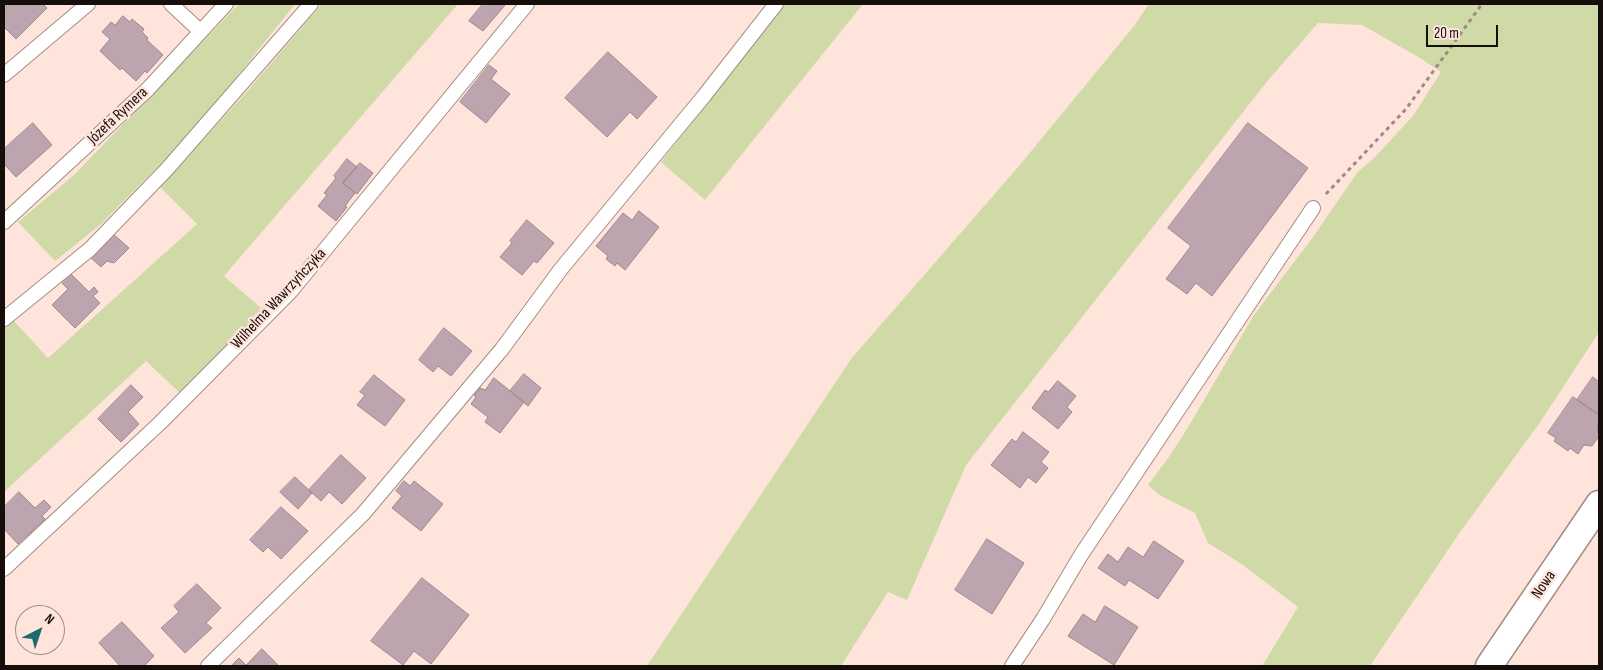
<!DOCTYPE html>
<meta charset="utf-8">
<style>
body{margin:0}
#map{position:relative;width:1603px;height:670px;overflow:hidden;background:#fee4db;font-family:"Sofia Sans Condensed",sans-serif}
canvas{display:block}
.frame{position:absolute;inset:0;border:5px solid #160e0b;pointer-events:none}
.north{position:absolute;left:15px;top:605px;width:50px;height:50px;box-sizing:border-box;background:#fee4db;border:1px solid #a18e88;border-radius:50%;rotate:41deg;font-size:14px;font-weight:700;line-height:20px;text-align:center;color:#160e0b}
.north::after{content:'';display:block;margin:auto;width:18px;height:22px;background:#1e6a70;clip-path:polygon(50% 0,100% 100%,50% 72%,0 100%)}
.scale{position:absolute;left:1426px;top:25px;width:72px;height:22px;box-sizing:border-box;border:2px solid #160e0b;border-top:0;padding-left:6px;font-size:15px;line-height:18px;white-space:nowrap;color:#160e0b;-webkit-text-stroke:4px #fee4db;paint-order:stroke}
</style>
<div id="map">
<canvas width="1603" height="670"></canvas>
<div class="frame"></div>
<div class="north">N</div>
<div class="scale">20 m</div>
</div>
<script>
const c = document.querySelector('canvas').getContext('2d');
c.lineJoin = 'round';
function paint(path, color) { c.fillStyle = color; c.fill(path, 'evenodd'); }
function strokePath(path, color, width, dash) { c.strokeStyle = color; c.lineWidth = width; c.lineCap = dash ? 'butt' : 'round'; c.setLineDash(dash || []); c.stroke(path); }
function write(font, color, halo, rows, align = 'center') {
  c.font = font + ' "Sofia Sans Condensed",sans-serif'; c.lineWidth = 5; c.setLineDash([]); c.textBaseline = 'middle'; c.strokeStyle = halo; c.fillStyle = color; for (const [text, x, y, turn = 0] of rows) {
    c.save(); c.translate(x, y); c.rotate((+turn || 0) * Math.PI / 180); c.textAlign = isNaN(turn) ? turn : align; if (halo) c.strokeText(text, 0, 0); c.fillText(text, 0, 0); c.restore();
  }
}
paint(new Path2D(`
 M239,4H295L195,129L101,224L55,261L18,222L74,175Z
 M322,4H458L224,276L261,308L181,394L146,361L4,492V328L13,320L48,358L197,224L160,187L245,94Z
 M786,4H863L705,200L661,162Z
 M1149,4H1599V332L1541,421L1458,535L1370,666H1262L1298,607L1243,565L1208,543L1195,513L1161,496L1148,485L1169,457L1187,429L1254,315L1313,237L1357,173L1374,158L1413,116L1441,72L1420,58L1362,25L1318,23L1265,84L966,465L907,600L888,592L841,666H647L851,359L1019,166L1134,26Z`), '#d0daa7');
const building = new Path2D(`
 M4,4H43L47,8L16,39L4,27Z
 M483,4H506L483,31L469,21Z
 M123,16L130,22L132,19L144,29L142,32L148,38L147,40L163,55L147,73L145,71L136,81L122,68L120,70L100,51L110,39L102,32L111,22L115,25Z
 M608,52L657,97L637,119L630,112L607,137L565,98Z
 M489,65L497,71L491,79L510,94L486,123L460,102Z
 M33,123L52,145L16,177L4,164V149Z
 M1248,123L1308,168L1212,296L1196,283L1187,294L1166,279L1191,246L1168,228Z
 M347,159L357,167L343,183L355,193L345,206L347,207L336,221L318,206L327,195L324,193L336,178L334,176Z
 M360,163L373,173L357,194L343,183Z
 M639,211L659,227L625,270L617,263L615,266L606,259L608,256L596,246L623,213L632,220Z
 M527,220L554,243L537,263L534,261L522,275L500,257L512,243L510,241Z
 M112,233L129,248L114,263L107,261L101,267L89,256Z
 M71,274L89,292L94,287L98,292L93,296L100,303L75,328L52,305L68,289L62,283Z
 M444,328L472,351L451,376L438,366L433,372L419,360Z
 M524,374L541,388L528,406L510,391Z
 M374,375L405,400L385,426L357,405L365,395L360,392Z
 M1593,377L1599,382V415L1577,400Z
 M494,378L524,402L500,433L485,422L488,417L471,404L476,397L474,395L480,388L485,390Z
 M1058,381L1076,396L1067,407L1072,412L1058,429L1032,408L1045,390L1048,392Z
 M131,385L143,397L128,412L139,424L121,442L98,419Z
 M1573,397L1599,415V423L1597,426L1599,436L1592,446L1584,445L1578,454L1570,448L1568,451L1554,441L1556,438L1548,433Z
 M1023,432L1049,452L1041,462L1048,468L1036,483L1028,477L1020,488L991,465L1012,439L1016,442Z
 M341,455L366,478L342,504L329,492L321,501L309,490Z
 M295,477L312,493L298,509L280,492Z
 M404,481L410,486L414,481L443,504L421,531L392,508L402,496L396,491Z
 M19,492L35,508L44,500L51,507L42,516L45,519L18,544L4,529V507Z
 M281,507L308,531L281,559L268,547L263,552L250,540Z
 M987,539L1024,563L992,614L955,590Z
 M1154,541L1184,561L1158,599L1129,580L1125,586L1098,568L1108,554L1118,562L1128,547L1143,557Z
 M422,578L469,615L431,664L414,651L403,665L371,641Z
 M197,584L221,608L206,623L212,628L185,653L161,628L179,612L174,606Z
 M1105,606L1138,627L1114,665L1068,636L1083,614L1095,622Z
 M122,622L154,656L144,666H120L99,643Z
 M262,649L279,666H231L239,658L246,665Z`);
paint(building, '#bca5ae');
strokePath(building, '#9e8791', 1);
const service = new Path2D(`
 M171,4L200,31
 M4,75L88,4
 M4,222L148,89L226,4
 M4,319L90,249L168,168L311,4
 M4,569L161,422L291,291L527,4
 M208,666L363,514L502,349L561,269L704,96L776,4
 M1012,666L1043,619L1081,555L1313,208`);
const minor = new Path2D(`
 M1489,666L1599,504`);
strokePath(service, '#a48c84', 16);
strokePath(minor, '#a48c84', 29);
strokePath(new Path2D(`
 M1326,194L1406,109L1482,4`), '#9c8a83', 3, [4, 4]);
strokePath(service, '#fff', 14);
strokePath(minor, '#fff', 26);
write('16px', '#160e0b', '#fee4db', [
 ["Józefa Rymera",118,116,-43],
 ["Wilhelma Wawrzyńczyka",279,299,-47],
 ["Nowa",1544,585,-56]
]);
</script>
